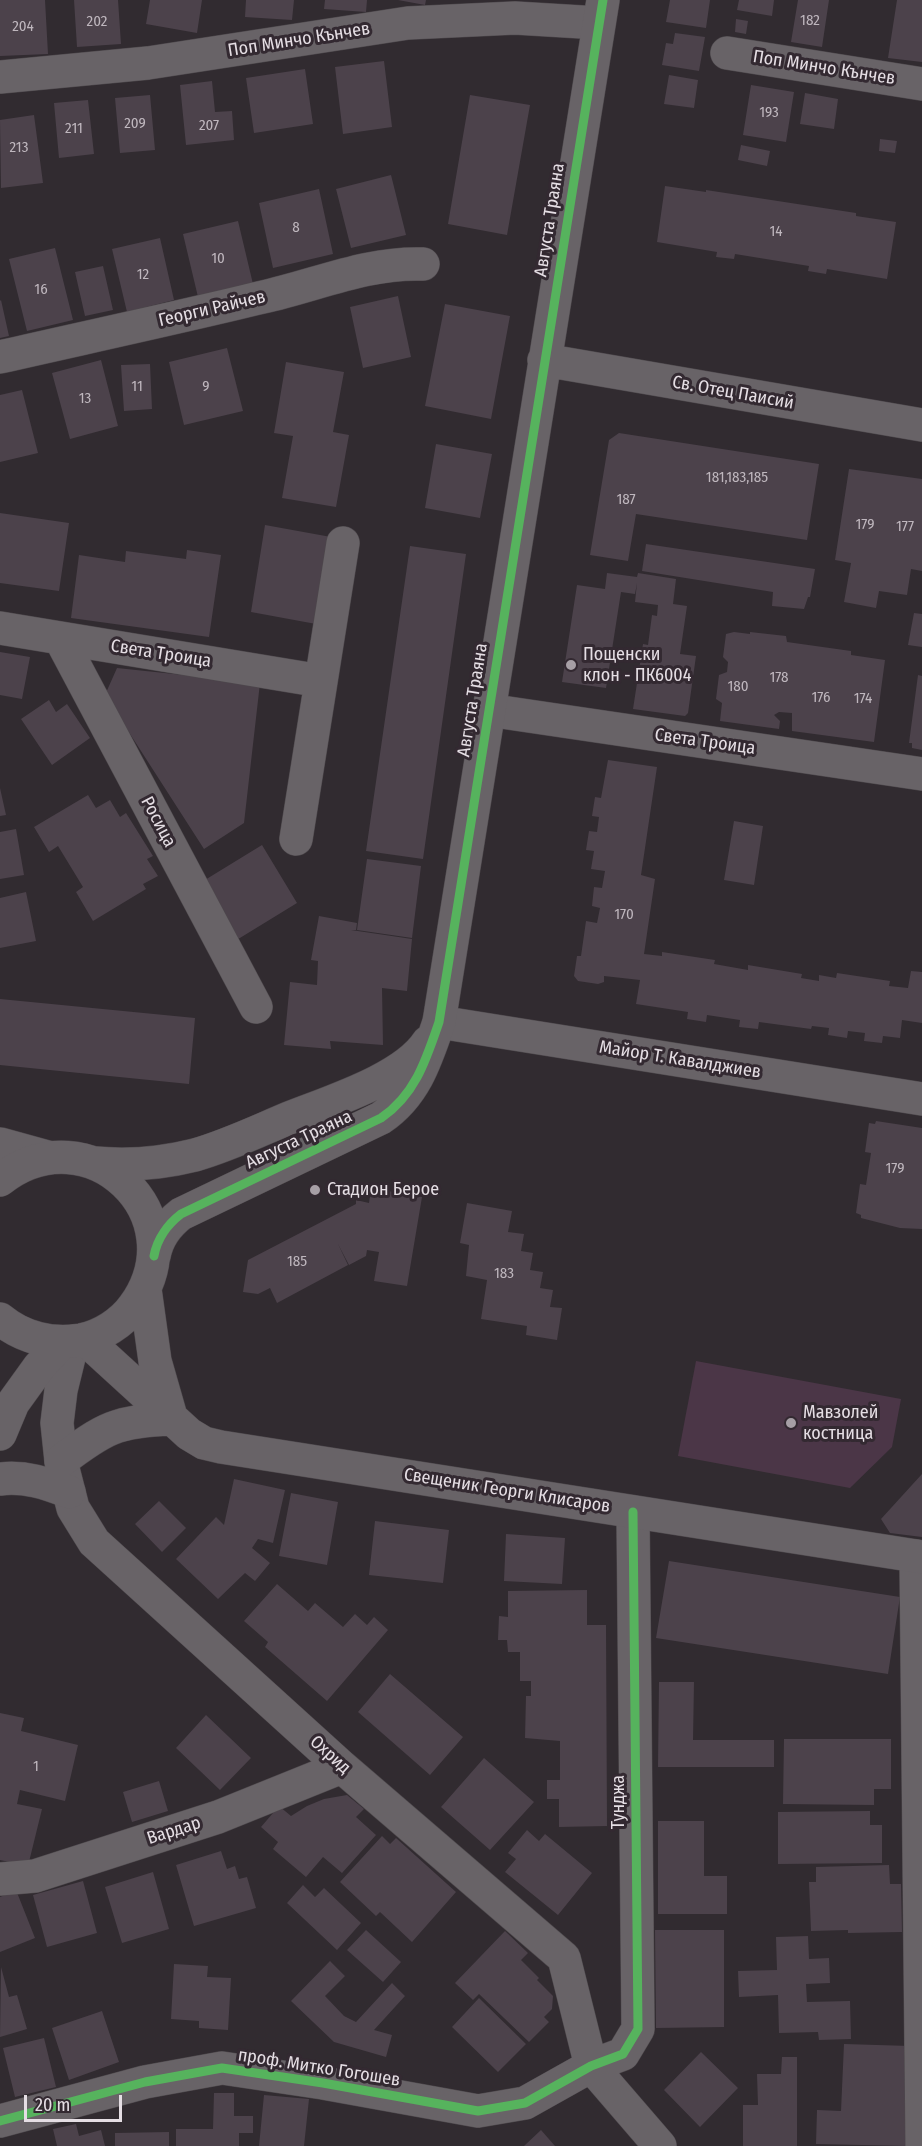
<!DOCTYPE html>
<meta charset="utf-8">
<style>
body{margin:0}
#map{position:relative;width:922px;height:2146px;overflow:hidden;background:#312b30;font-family:"Fira Sans Condensed",sans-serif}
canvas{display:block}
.scale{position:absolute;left:24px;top:2095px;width:98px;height:27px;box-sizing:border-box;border:3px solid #e5dee4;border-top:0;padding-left:8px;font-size:18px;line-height:21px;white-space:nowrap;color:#e5dee4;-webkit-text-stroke:4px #332931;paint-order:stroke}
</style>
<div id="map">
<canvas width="922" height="2146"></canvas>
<div class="scale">20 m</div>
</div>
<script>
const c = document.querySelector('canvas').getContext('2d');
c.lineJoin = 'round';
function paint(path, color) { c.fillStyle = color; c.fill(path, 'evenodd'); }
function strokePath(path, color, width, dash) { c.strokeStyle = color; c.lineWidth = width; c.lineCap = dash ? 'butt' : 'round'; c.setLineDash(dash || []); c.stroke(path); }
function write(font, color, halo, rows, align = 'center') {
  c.font = font + ' "Fira Sans Condensed",sans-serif'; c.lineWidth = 6; c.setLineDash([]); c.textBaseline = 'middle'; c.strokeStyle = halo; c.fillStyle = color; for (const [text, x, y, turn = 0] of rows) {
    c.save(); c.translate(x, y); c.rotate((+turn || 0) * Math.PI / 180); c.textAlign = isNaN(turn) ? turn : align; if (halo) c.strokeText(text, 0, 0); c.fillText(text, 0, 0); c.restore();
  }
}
paint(new Path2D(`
 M696,1361L901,1399L892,1447L850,1488L678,1456Z`), '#4b3647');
paint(new Path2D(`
 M0,0H45L48,54L0,56Z
 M74,0H118L121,44L77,47Z
 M150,0H202L197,33L146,24Z
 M246,0H294L292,20L245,17Z
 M325,0H367L366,12L324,9Z
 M398,0H426L425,5Z
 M670,0H710L706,28L666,22Z
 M739,0H774L772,16L737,10Z
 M798,0H829L822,47L791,42Z
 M897,0H922V62L888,58Z
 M736,19L748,21L746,34L735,32Z
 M675,33L705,37L699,71L662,65L666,43L673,44Z
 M384,61L392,127L343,134L335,67Z
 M305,69L313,124L254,133L246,78Z
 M669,75L698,80L694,108L664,104Z
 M212,81L215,112L232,111L234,140L186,145L180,85Z
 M751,85L794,92L786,142L743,135Z
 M805,93L838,99L834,129L800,124Z
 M150,95L155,150L120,153L115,98Z
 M470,95L530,105L507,235L448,224Z
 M88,100L94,154L59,158L54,103Z
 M34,115L43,183L1,188L0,120Z
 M880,139L897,141L895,153L879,151Z
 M741,145L770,151L767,166L738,160Z
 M391,175L406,235L351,248L336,189Z
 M665,186L706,192V190L856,213V216L896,222L887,279L827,269L826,274L808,271L809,266L735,254L734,259L716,257L717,252L657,242Z
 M319,189L333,254L273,268L259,203Z
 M238,221L253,284L198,297L183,234Z
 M160,238L174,300L127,312L112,249Z
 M55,248L73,320L27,331L9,259Z
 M103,266L113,310L85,316L75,272Z
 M398,296L411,357L363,368L350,307Z
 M1,300L9,336L0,338V301Z
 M445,304L510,316L491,419L425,406Z
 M227,348L243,411L184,425L169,362Z
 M101,360L118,426L70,439L52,373Z
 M286,362L344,372L333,432L349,435L336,507L282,498L293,436L274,433Z
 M150,364L152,409L124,411L121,365Z
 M22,390L38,453L0,462V395Z
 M619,433L819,464L807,540L636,514L628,561L590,555L609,440Z
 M436,444L492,454L480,518L425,508Z
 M849,469L922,479V571L911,569L907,595L879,591L876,608L844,602L851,563L835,560Z
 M0,513L69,523L59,591L0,583Z
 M265,525L331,537L316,624L251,612Z
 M646,544L815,569L810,597H808L804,609L772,606L773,592L642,571Z
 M410,546L466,554L423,859L366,851Z
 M187,550L221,555L209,637L71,618L79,555L125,562L126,551L186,559Z
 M607,573L637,577L638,573L676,579L673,604L687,606L680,654L696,656L688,713L685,716L633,709L643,644L648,645L652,615L657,616L658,605L635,602L637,583L635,594L621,592L606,688L562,682L577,585L605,589Z
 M914,613L922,614V647L908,645Z
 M734,632L750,634V632L786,636L787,642L851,651V655L885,660L874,742L792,731V713L779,712L774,715L780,721L779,729L720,721L722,703L716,699L719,675L727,672L728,662L723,657L726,634Z
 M0,652L30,657L22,699L0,695Z
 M117,668L260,683L244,823L204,849L105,695Z
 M918,675L922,676V750L912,748V743H909Z
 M49,700L56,712L67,704L90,738L52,765L21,719Z
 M608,760L657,767L641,875L655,879L644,954L662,956V952L715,960L714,964L748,970V965L802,974L801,978L819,981V975L836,978L837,973L890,981L889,986L908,988L911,971L922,972V1023L902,1020L900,1038L883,1036L882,1043L864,1041L865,1033L848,1031L847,1038L828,1035L829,1028L812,1026L811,1029L759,1022L758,1029L739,1027L740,1020L707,1015L706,1022L687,1019L688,1012L636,1004L640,980L604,976V982L598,984L578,981L574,976L577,956H581L586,921L597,923L600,908L592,906L594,887L602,888L605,871L591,869L594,851L586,850L589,831L597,832L599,817L592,816L595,797L601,798Z
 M0,788L6,815L0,816Z
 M88,795L96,808L110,800L120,817L126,813L153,856L147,859L158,876L143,884L146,889L93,921L76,892L83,887L58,846L49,852L34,827Z
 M734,821L763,826L754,885L724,880Z
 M16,829L24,875L0,879V832Z
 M262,845L297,903L235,941L200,883Z
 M367,859L421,866L412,938L357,930Z
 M26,892L36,941L0,948V898Z
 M319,916L357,923L356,930H351L412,939L407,991L382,988L383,1045L330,1041L331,1049L284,1045L290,982L317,985L318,961L311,960Z
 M0,999L195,1018L189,1084L0,1065Z
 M876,1121L922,1128V1229L900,1228L861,1218V1215L856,1213L860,1184L866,1185L871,1153L865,1152L869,1123L875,1124Z
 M371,1188L422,1197L407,1286L374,1281L379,1252L367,1250L366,1256L349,1265L338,1244L348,1265L277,1303L270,1288L258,1294L243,1292L248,1260L356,1204V1200L369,1203Z
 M467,1203L512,1211L508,1232L524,1234L521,1251L533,1253L530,1270L543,1272L540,1288L553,1290L550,1307L562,1308L557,1340L526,1335L527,1326L481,1319L487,1280L466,1276L469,1245L460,1243Z
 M922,1474V1537L890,1533L881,1519Z
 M234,1479L285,1490L273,1543L258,1539L252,1548L270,1563L255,1581L245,1573L218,1599L176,1559L216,1517L224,1525Z
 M291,1493L338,1502L327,1565L279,1556Z
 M159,1501L186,1528L162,1552L135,1524Z
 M375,1521L449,1530L443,1583L369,1575Z
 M506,1534L565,1538L562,1584L504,1581Z
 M669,1561L900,1597L888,1674L656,1638Z
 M277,1584L308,1611L315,1603L343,1627L355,1614L367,1625L374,1617L388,1630L327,1701L265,1647L268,1642L244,1621Z
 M587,1590V1625H606L607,1826L559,1827V1799H547V1780H560V1741L525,1738L526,1696H531V1681H520V1652H508L507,1640H498L499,1616L508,1617V1591Z
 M390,1674L463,1737L430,1775L358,1712Z
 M659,1682H694L693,1740H774V1767H658Z
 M0,1713L24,1718L21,1731L78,1745L65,1801L20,1790L17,1804L42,1809L28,1866L0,1860Z
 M206,1715L251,1758L220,1790L176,1748Z
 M784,1739H891V1789H874V1805L783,1804Z
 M484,1758L534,1802L490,1850L441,1807Z
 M159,1781L168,1811L132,1822L123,1792Z
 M347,1795L364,1809L356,1817L376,1835L342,1873L323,1857L306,1877L273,1849L278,1842L261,1827L279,1806L291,1816L307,1806L324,1799Z
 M870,1811V1825H882V1863L778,1864V1812Z
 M658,1821H704V1876H727V1914H658Z
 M527,1830L539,1841L545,1834L592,1873L558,1915L505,1872L516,1859L508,1853Z
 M382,1836L390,1844L396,1838L456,1892L412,1942L380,1912L376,1916L340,1882Z
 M221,1851L227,1869L235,1866L239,1879L247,1877L256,1908L194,1926L176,1865Z
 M889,1865L890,1884H901L902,1932L848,1933V1930L811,1931L809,1882H816V1867Z
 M153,1872L169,1929L122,1943L105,1887Z
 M83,1881L97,1933L47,1947L33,1895Z
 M303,1885L315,1897L324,1888L361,1923L337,1950L287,1903Z
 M16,1890L35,1938L0,1952V1897Z
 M366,1930L401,1962L383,1982L347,1950Z
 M655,1930H724V2027L656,2028Z
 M505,1931L528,1953L521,1960L539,1978L537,1980L553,1996L552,2009L544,2017L549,2022L529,2042L479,1994L473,2000L455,1983Z
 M808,1936L809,1959L829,1958L830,1983L806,1984L807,2002L850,2001L851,2039L819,2040L818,2032L779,2033L778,1995L739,1997L738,1971L777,1970L776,1937Z
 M330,1961L345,1976L325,1996L344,2016L356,2022L392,1983L405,1996L374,2030L392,2035L386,2057L334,2042L291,2001Z
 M174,1964L208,1966L207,1977L231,1978L228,2030L199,2028V2021L171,2019Z
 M1,1967L9,1997L17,1995L27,2029L0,2037Z
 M479,1998L526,2044L498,2072L452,2027Z
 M102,2011L119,2062L69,2080L52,2028Z
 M44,2038L56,2087L15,2097L3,2048Z
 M844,2044L910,2046L906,2146L816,2144L817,2110L841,2111Z
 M701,2052L738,2088L700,2127L664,2090Z
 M782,2057H797V2146H743V2105H758L757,2074H781Z
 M214,2093H234V2116H253V2133H239V2146H176V2129H213Z
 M264,2095L309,2099L304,2146H259Z
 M76,2124L79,2136L101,2130L105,2146H57L53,2129Z
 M541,2130L555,2146H524Z
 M169,2132V2146H115V2133Z`), '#4c424b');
const minor = new Path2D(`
 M727,53L922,84
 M0,77L148,63L408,23L515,18L599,23
 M0,357C88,337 176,318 263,297C317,285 367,262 423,264
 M0,628L321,681
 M60,638L256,1007
 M488,710L922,774
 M296,839L343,543
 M439,1022L922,1099
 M0,1144L47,1157
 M73,1341L61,1390L57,1423L61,1461L73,1508L94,1542L342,1767L564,1958L591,2066L660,2146
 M916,1556L922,2146
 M0,1879L35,1876L218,1817L342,1767
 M0,2121L145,2082L222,2068L323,2083L478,2111L525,2103L591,2066L623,2054L638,2029L633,1512`);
const tertiary = new Path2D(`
 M544,360L922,425
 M95,1163C128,1166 163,1163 195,1155C227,1146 258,1131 289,1118C329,1102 404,1079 428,1042
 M0,1180C89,1110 199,1216 134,1306C122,1323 101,1336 81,1340C52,1345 23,1338 0,1319
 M154,1256C157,1239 168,1224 181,1214L381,1118C415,1095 426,1060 439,1022L603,0
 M145,1289L155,1361L171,1417
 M85,1339L189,1434L204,1443L221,1447L922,1557
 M0,1434L13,1403L39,1367L62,1342
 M61,1461C104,1428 117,1421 171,1419
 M0,1479C25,1476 46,1483 69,1492`);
strokePath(minor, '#4e494d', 34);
strokePath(tertiary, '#4e494d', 34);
strokePath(minor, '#686367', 33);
strokePath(tertiary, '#686367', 33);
strokePath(new Path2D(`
 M154,1256C157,1239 168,1224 181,1214L381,1118C415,1095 426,1060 439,1022L603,0
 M0,2121L145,2082L222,2068L323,2083L478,2111L525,2103L591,2066L623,2054L638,2029L633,1512`), '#56b35d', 9);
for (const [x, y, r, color] of [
 [571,665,6,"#a69fa5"],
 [315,1190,6,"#a69fa5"],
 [791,1423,6,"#a69fa5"]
]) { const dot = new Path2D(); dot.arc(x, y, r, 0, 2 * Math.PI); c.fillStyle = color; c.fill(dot); strokePath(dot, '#332931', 2); }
write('15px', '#bfb7be', null, [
 ["182",810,21],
 ["202",97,22],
 ["204",23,27],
 ["193",769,113],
 ["209",135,124],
 ["207",209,126],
 ["211",74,129],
 ["213",19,148],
 ["8",296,228],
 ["14",776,232],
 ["10",218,259],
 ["12",143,275],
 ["16",41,290],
 ["11",137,387],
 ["9",206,387],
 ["13",85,399],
 ["181,183,185",737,478],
 ["187",626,500],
 ["179",865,525],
 ["177",905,527],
 ["178",779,678],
 ["180",738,687],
 ["176",821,698],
 ["174",863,699],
 ["170",624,915],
 ["179",895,1169],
 ["185",297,1262],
 ["183",504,1274],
 ["1",36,1767]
]);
write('18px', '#e5dee4', '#332931', [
 ["Поп Минчо Кънчев",299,40,-9],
 ["Поп Минчо Кънчев",824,68,9],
 ["Августа Траяна",550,220,-81],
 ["Георги Райчев",212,309,-13],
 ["Св. Отец Паисий",733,393,10],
 ["Света Троица",161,654,9],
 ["Августа Траяна",473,700,-81],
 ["Света Троица",705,742,8],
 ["Росица",158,822,62],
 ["Майор Т. Кавалджиев",680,1060,9],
 ["Августа Траяна",299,1140,-25],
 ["Свещеник Георги Клисаров",507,1491,9],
 ["Охрид",330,1755,42],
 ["Тунджа",619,1802,-90],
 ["Вардар",174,1831,-18],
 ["проф. Митко Гогошев",319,2068,9]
]);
write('18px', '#e5dee4', '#332931', [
 ["Пощенски",583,655],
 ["клон - ПК6004",583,676],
 ["Стадион Берое",327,1190],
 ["Мавзолей",803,1413],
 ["костница",803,1434]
], 'left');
</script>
